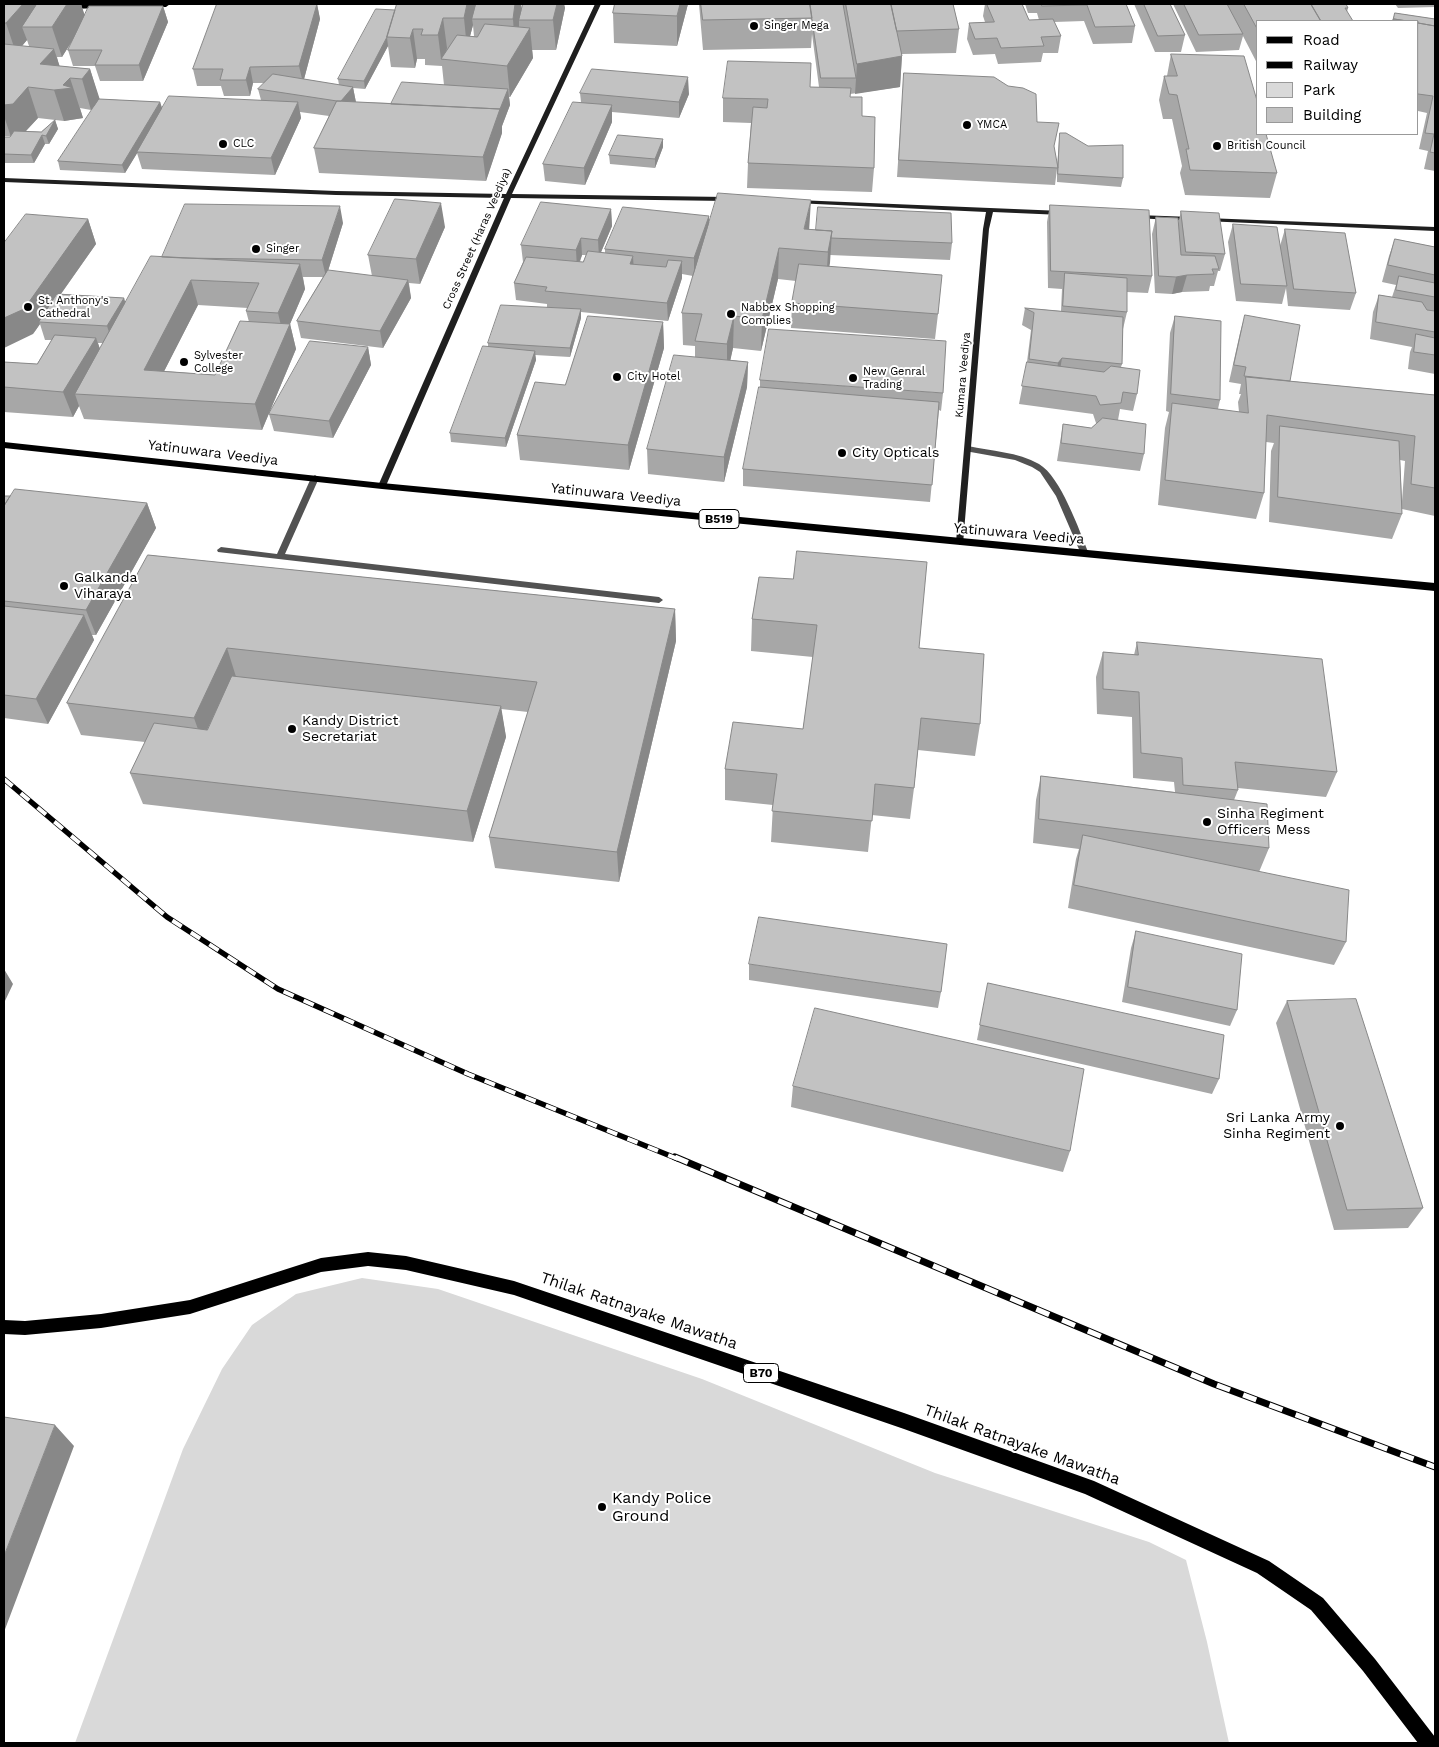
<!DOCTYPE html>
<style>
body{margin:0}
#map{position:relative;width:1439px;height:1747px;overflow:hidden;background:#fff;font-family:"Work Sans",sans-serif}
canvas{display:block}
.frame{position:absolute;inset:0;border:5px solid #000;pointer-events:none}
.legend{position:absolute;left:1256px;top:20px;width:162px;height:115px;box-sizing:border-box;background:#fff;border:1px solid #999;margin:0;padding:6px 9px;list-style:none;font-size:15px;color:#000}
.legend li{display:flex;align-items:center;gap:10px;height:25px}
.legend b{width:25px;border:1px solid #999}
</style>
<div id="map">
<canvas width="1439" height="1747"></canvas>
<div class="frame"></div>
<ul class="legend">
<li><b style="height:6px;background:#000"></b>Road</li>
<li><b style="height:6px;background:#000"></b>Railway</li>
<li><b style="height:14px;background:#d9d9d9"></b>Park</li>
<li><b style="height:14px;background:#c2c2c2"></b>Building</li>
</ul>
</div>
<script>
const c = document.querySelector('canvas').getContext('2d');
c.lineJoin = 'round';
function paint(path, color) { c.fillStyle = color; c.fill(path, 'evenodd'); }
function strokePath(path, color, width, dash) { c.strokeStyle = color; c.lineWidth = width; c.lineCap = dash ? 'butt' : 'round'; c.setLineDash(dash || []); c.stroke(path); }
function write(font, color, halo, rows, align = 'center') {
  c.font = font + ' "Work Sans",sans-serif'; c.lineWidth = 4; c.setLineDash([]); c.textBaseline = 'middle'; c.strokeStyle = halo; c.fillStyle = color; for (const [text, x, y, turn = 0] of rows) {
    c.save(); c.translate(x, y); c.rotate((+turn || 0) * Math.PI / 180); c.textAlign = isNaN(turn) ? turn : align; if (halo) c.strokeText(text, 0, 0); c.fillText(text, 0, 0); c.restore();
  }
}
paint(new Path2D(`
 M362,1278L438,1289L702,1379L935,1473L1149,1542L1186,1560L1207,1642L1229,1743H75L183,1449L222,1369L252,1325L296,1294Z`), '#d9d9d9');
paint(new Path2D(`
 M968,446C991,451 1018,452 1039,464C1061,477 1079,530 1089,554L1088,556H1082L1081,554L1056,496L1040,472L1032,467L1015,460L965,451V447Z
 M315,475L319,478L285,554L659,597L663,600L659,603L218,552L217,550L221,547L277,554L311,478Z`), '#525252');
paint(new Path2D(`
 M595,4H601L512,194L727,197L730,199L727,201L511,198L385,488H379L378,486L504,198L336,195L4,182V178L336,191L506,194Z
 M797,200L1062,211L1065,213L1062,215L993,212L989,229L963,544L960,545L956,542L983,229L986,212L795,203V201Z
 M1137,215L1192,217L1195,219L1192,221L1135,218L1134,217Z
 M1206,218L1435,227V231L1204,221L1203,220Z`), '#1f1f1f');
paint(new Path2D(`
 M4,442L382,483L1435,583V591L382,489L4,448Z
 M368,1252L406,1256L514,1281L904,1413L1094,1481L1269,1561L1323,1598L1375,1659L1435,1737V1743H1418L1363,1671L1311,1610L1257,1573L1085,1494L904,1429L514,1295L406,1270L368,1266L321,1272L190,1314L101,1328L25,1335L4,1334V1320L25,1321L101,1314L190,1300L321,1258Z`), '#000');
paint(new Path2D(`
 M63,4H170L166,7L60,9L59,7Z`), '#000');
const railFar1 = new Path2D(`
 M4,779L167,917L278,989L468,1074L678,1159`);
const rail = new Path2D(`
 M675,1157L1214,1384L1435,1467`);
strokePath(railFar1, '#000', 5.5);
strokePath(rail, '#000', 7);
strokePath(railFar1, '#fff', 4, [11]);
strokePath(rail, '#fff', 5, [14]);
paint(new Path2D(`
 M4,4L36,5L81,4L84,15L163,6L168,22L143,81H100L95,66H73L68,50L73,39L62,57H57L59,66L90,69L99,99L160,102L162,108L261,100L258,89L264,83H253L250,96H224L221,86H197L193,69L217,4H317L320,19L304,79L339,85L338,79L395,10L397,4H521V10L523,4H564L565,8L556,50H532L533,58L510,97H509L510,105L502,126V133L486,181L319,173L314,148L329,116L300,112L301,118L275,175L142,169L137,153L125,173L60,170L58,161L97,103L91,110L80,108L83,118L64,121L38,118L26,131L41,132L55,120L58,129L49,144H45L34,163H4V137H10L11,136H4ZM473,25L474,36H470ZM27,40L29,46H22ZM388,46L391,67L415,68L417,59H425V65L442,66L444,85L391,103L356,102L353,88L365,89Z
 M615,4H688L677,46L614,43L613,13Z
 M699,4H953L959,29L956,53L902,54L900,87L850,94V97L862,116L874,168L872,192L747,188L748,163L751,123L723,122V98L810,87H819L812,34L811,48L703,50Z
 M985,4H1022L1029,20H1039L1037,13H1028L1025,4H1126L1135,26L1132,43L1093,44L1084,21L1054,22L1061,36L1058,53H1043L1041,62L998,64L995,54L973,55L967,39L969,23L985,22L983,16Z
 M1134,4H1170L1185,35L1181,52H1155Z
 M1173,4H1346L1348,8L1347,12L1258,21V65L1243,36L1239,50L1196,52Z
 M1395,4H1435V7L1398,8Z
 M1395,13L1435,19V171L1424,169L1428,151L1419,149L1427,113L1418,111V21H1392Z
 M1171,54L1277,173L1270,198L1185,195L1180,173L1182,166L1172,119H1163L1159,100L1164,76H1167Z
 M904,73L1037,122L1054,147L1057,168L1059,141L1060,133L1123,178L1121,187L1057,182V169L1055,185L897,177Z
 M580,93L689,94L679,118L612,112V122L585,185L545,181L543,164L581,102Z
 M663,139V147L655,168L610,164L609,155Z
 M1050,205L1152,276L1148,293L1127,292V312L1123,329L1122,364L1121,367L1137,394L1133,411L1120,409L1118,420L1144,454L1140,471L1057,461L1063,424L1091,428L1098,423H1096L1093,414L1019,404L1027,362L1031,330L1022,325L1025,308L1061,311L1062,289L1048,288L1047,222Z
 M611,209L612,226L601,252L605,253V249L709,216V222L809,229L952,243L950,260L830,255L829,266L938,314L935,339L791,328L792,303L796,281L778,279L761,351L733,348L730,360L748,362L747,387L724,482L648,474L647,449L695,357V346L683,345L682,313L693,276L682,274V278L668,321L581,312V318L570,357L535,355L536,360L506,447L451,442L450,433L488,347V343L547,307V304L516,300L514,283L523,262L521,245ZM582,255H586L583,262H580Z
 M1181,211L1225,254L1220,271H1218L1214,286H1210L1209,291L1182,292L1172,294L1155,293L1152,234L1156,217L1178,224Z
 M88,219L96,244L61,294L124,298L125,303L162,257L343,223L328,271L372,276L368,255L445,227L420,284L409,283L411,298L383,348L301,338L297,321L323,277H303L305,289L290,324L296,349L262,430L84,419L79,406L73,417L4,412V362L37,364L52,340H45L40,324L33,334ZM198,305L248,308L246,311L249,322L215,375L164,371ZM98,343H103L100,349Z
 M1233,224L1280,246L1285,229L1356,293L1350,310L1288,306L1286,288L1282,304L1236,301L1228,242Z
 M1395,239L1435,247V374L1408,369L1410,352L1412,347L1370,339L1373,312L1379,295L1392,297L1396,285L1382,282L1389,256Z
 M1245,315L1290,381L1435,395V516L1402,509V514L1392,539L1269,522L1271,451L1274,443L1266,442L1264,493L1256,519L1158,505L1165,428L1169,412L1166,411L1170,333L1175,316L1220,400L1218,409L1239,412L1238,402L1241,394H1239L1241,384L1229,382L1240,333ZM1400,460L1405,461L1402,501Z
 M663,322L664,348L629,470L520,460L517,435L565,385Z
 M368,347L371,365L333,438L274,431L269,414Z
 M760,380L943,393L941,411L939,410L930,502L743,486V469L760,387Z
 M4,496L147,503L156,528L96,635H92L94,640L48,724L4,718Z
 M148,555L675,609L676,641L619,882L495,868L489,837L528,712L501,709L506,737L473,842L143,804L130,773L145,742L81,735L67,703Z
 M759,577L919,648L980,724L975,756L918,750L914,788L910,819L872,815L868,852L771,842L773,805L725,800V769L803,729L813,657L751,651L752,619Z
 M1137,642L1337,772L1326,797L1238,788V790L1234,800L1269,848L1259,872L1346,942L1334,965L1068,908L1076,859L1079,849L1033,843L1036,800L1041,776L1175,792L1174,782L1133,778L1132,717L1097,714L1096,677L1103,652L1134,655Z
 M1136,931L1237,1010L1230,1026L1122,1002L1131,948Z
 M749,964L941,992L938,1008L749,980Z
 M988,983L1219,1079L1212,1094L977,1040Z
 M1287,1001L1423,1208L1408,1228L1334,1230L1276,1023Z
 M793,1086L1070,1151L1063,1172L791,1107Z`), '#a7a7a7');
paint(new Path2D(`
 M23,4H36L42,22L22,27L27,40L16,53L6,23Z
 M67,4H81L86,19L62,57L52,27Z
 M317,4L320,19L303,83L299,66Z
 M467,4H476L472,19L473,25L467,48L464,18Z
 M515,4H521L522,13L519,20V26L515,49L513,19Z
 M557,4H564L565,8L556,50L553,20Z
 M680,4H688L677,46V16Z
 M163,6L168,22L143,81L139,65Z
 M443,18L447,48L444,60L441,59L438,35Z
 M530,28L533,58L510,97L507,66Z
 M413,29L417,59L415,68L410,38Z
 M387,37L388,46L365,89L364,81Z
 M54,49L64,79L63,85L70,78L83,118L64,121L54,90L40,64Z
 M902,56L900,87L855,94L857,64Z
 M250,67L253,83L250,96L246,80Z
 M90,69L100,100L91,110L82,79Z
 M688,77L689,94L679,118V102Z
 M28,87L38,118L23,134L11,137L4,116V105Z
 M353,87L356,103L340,102Z
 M508,89L510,105L502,126V133L486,181L483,157L498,114Z
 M160,102L163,111L125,173L122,165Z
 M298,102L301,118L275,175L271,158Z
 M612,105V122L585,185L584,168Z
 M55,120L58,129L49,144L46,136Z
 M42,135L45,144L34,163L31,155Z
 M663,139V147L655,168V159Z
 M811,200L809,232L804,229Z
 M441,203L445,227L420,284L416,259Z
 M340,206L343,223L326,277L322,260Z
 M611,209L612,226L599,257L598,240Z
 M709,216V233L694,276V258Z
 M88,219L96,244L41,322H39L40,324L33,334L4,348V318Z
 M832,231L830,263L826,284L828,252Z
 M581,238L582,255L577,268L576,250Z
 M779,248L778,279L761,351L762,319Z
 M633,256L634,273L630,264Z
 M682,261V278L668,321L667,303Z
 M300,264L305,289L284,338L278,313Z
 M1187,275L1182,292L1172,294L1176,277Z
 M191,280L198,305L152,395L144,370Z
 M408,280L411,298L383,348L380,331Z
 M124,298L129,316L113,344L107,326Z
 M581,309V318L570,357V348Z
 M734,316L733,348L727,376V344Z
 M663,322L664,348L629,470L628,445Z
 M290,324L296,349L262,430L255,404Z
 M96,338L105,363L75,394L79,406L73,417L63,392Z
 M368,347L371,365L333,438L329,421Z
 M535,351L536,360L506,447L505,438Z
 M1062,358L1059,376L1055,380L1058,363Z
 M748,362L747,387L724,482V457Z
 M147,503L156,528L96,635L86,610Z
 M675,609L676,641L619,882L617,852Z
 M84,615L94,640L48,724L36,699Z
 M227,648L237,680L205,749L194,718Z
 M501,706L506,737L473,842L467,811Z
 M4,969L13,984L4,1003Z
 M55,1425L74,1446L4,1632V1556Z`), '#888');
const building = new Path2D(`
 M4,4H23L6,23H4Z
 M37,4H67L52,27H22Z
 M217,4H317L299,66L250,67L246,80H220L223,69H193Z
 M397,4H467L464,18H443L438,35H421L423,29H413L410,38L387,37Z
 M476,4H515L513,19H472Z
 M523,4H557L553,20H519Z
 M615,4H680L677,16L613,13Z
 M701,4H810L812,18L703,20Z
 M810,4H843L856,78H821Z
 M846,4H891L902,56L857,64Z
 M891,4H953L959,29L897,31Z
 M987,4H1022L1029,20L1053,19L1061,36L1041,37L1044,46L1001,48L997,38L975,39L969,23L994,22Z
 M1042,4H1126L1135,26L1095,27L1087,5L1042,6Z
 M1144,4H1170L1185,35L1158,36Z
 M1184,4H1227L1243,34L1199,35Z
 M1244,4H1311L1321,21H1258V30Z
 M1311,4H1346L1348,8H1345L1353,21H1321Z
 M89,6H163L139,65H95L102,50H68Z
 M376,9L395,10L387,37L364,81L338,79Z
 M1395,13L1435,19V26L1418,23V21H1407L1394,19L1393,21Z
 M1394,19L1407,21H1393Z
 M1418,23L1435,26V153L1430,152L1434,134L1425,133L1433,96L1418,94Z
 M485,24L530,28L507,66L441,59L457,35L477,37Z
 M4,44L54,49L40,64L90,69L82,79L70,78L63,85L73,88L54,90L28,87L13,104L4,105Z
 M1171,54L1244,56L1258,104V134H1266L1277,173L1190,170L1186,149H1189L1177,95L1169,94L1164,76H1177Z
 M728,61L811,63L810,87L851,88L850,97H862V116L875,117L874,168L748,163L753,107L767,108L768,99L723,98Z
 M592,69L688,77L679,102L580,93Z
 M904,73L994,77L1008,86L1023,88L1036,94L1037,122L1059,123L1054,146L1058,168L899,160Z
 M273,74L353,87L341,101H337L258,89Z
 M402,82L508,89L500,109L391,104Z
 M169,96L298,102L271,158L137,152Z
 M99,99L160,102L122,165L58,161Z
 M337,101L500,109L483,157L314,148Z
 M573,102L612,105L584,168L543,164Z
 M55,120L46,136L42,135L31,155L4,154V137H10L14,131L41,132Z
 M1060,133H1066L1088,146L1123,145V178L1058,174Z
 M618,135L663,139L655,159L609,155Z
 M718,193L811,200L804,229L832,231L828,252L779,248L762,319L734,316L727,344L695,341L702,314L682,313Z
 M395,199L441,203L416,259L368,255Z
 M541,202L611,209L598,240L581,238L576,250L521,245Z
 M185,204L340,206L322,260L183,258L162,257Z
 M1050,205L1149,210L1152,276L1051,271Z
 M623,207L709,216L694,258L605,249Z
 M818,207L951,213L952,243L831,238L832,231L816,230Z
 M1181,211L1219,213L1225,254L1186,252Z
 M26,214L88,219L24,309L4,318V243Z
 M1156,217L1178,218L1181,255L1215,256L1219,269H1212L1214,274L1187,275L1176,277L1159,276Z
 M1233,224L1277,227L1287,286L1241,284Z
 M1285,229L1345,233L1356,293L1294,289Z
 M1395,239L1435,247V275L1388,265Z
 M588,251L633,256L630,264L666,267L668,260L682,261L667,303L545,291L547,287L514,283L526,257L583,262Z
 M151,256L300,264L278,313L246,311L259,283L191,280L144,370L215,375L240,321L290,324L255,404L75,394Z
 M799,264L942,275L938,314L792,303Z
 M328,270L408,280L380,331L297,321Z
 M1065,273L1127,278V312L1063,306Z
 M1399,276L1435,283V297L1396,290Z
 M57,294L124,298L107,326L39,322Z
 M1379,295L1422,302L1427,310L1435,311V332L1376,322Z
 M501,305L581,309L570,348L488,343Z
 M1025,308L1123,317L1122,364L1062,358L1058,363L1029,359L1034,313Z
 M1245,315L1300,325L1290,381L1244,376L1246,367L1234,365Z
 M588,316L663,322L628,445L517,435L535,382L565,385Z
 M1175,316L1221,321L1220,400L1171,394Z
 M769,329L946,341L943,393L760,380Z
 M1416,334L1435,338V355L1414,352Z
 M55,335L96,338L63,392L4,387V362L37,364Z
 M310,341L368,347L329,421L269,414Z
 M483,346L535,351L505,438L450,433Z
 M674,355L748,362L724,457L647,449Z
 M1027,362L1104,372L1111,366L1140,370L1137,394L1123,392L1121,403L1100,405L1096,396L1022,386Z
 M1246,377L1435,395V488L1411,484L1415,436L1267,415L1264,493L1165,480L1172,403L1248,413Z
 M759,387L939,402L932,485L743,469Z
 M1103,418L1146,424L1144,454L1061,443L1063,424L1091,428Z
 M1280,426L1399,441L1402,514L1278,497Z
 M15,489L147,503L86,610L4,601V506Z
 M4,496H10L4,506Z
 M797,551L927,562L919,648L984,654L980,724L921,718L914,788L875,784L872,821L772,811L777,774L725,769L733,722L803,729L817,625L752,619L759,577L793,579Z
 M148,555L675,609L617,852L489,837L537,682L227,648L194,718L67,703Z
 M4,606L84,615L36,699L4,695Z
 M1137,642L1322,659L1337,772L1235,762L1238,790L1183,785L1182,758L1141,753L1139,692L1103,689V652L1138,655Z
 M232,676L501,706L467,811L130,773L154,723L207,730Z
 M1041,776L1267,804L1269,848L1039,819Z
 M1083,835L1349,890L1346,942L1074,885Z
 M759,917L947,944L941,992L749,964Z
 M1136,931L1242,954L1237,1010L1128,987Z
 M988,983L1224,1035L1219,1079L980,1025Z
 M1356,999L1423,1208L1347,1210L1287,1001Z
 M815,1008L1084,1069L1070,1151L793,1086Z
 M4,1417L55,1425L4,1556Z`);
paint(building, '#c2c2c2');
strokePath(building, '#888', 1);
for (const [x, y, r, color] of [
 [754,26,5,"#000"],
 [967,125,5,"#000"],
 [223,144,5,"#000"],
 [1217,146,5,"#000"],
 [256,249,5,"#000"],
 [28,307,5,"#000"],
 [731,314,5,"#000"],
 [184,362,5,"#000"],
 [617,377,5,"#000"],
 [853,378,5,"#000"],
 [842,453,5,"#000"],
 [64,586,5,"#000"],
 [292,729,5,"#000"],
 [1207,822,5,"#000"],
 [1340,1126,5,"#000"],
 [602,1507,5,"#000"]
]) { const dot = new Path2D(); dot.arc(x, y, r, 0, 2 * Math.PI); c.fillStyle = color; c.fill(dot); strokePath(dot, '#fff', 2); }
write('11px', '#000', '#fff', [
 ["Singer Mega",764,26],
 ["YMCA",977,125],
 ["CLC",233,144],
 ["British Council",1227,146],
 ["Singer",266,249],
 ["St. Anthony's",38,301],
 ["Cathedral",38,314],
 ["Nabbex Shopping",741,308],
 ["Complies",741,321],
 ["Sylvester",194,356],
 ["College",194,369],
 ["New Genral",863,372],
 ["Trading",863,385],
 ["City Hotel",627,377]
], 'left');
write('11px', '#000', '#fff', [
 ["Cross Street (Haras Veediya)",477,239,-66],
 ["Kumara Veediya",963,375,-85]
]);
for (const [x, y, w] of [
 [719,519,40],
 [761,1373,35]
]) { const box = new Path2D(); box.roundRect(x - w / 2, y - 9.5, w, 19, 4); c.fillStyle = '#fff'; c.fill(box); strokePath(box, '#000', 1); }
write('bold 12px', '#000', null, [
 ["B519",719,519],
 ["B70",761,1373]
]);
write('14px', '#000', '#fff', [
 ["Yatinuwara Veediya",213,453,7],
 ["Yatinuwara Veediya",616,495,6],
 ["Yatinuwara Veediya",1019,534,5]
]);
write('14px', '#000', '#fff', [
 ["City Opticals",852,453],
 ["Galkanda",74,578],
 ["Viharaya",74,594],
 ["Kandy District",302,721],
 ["Secretariat",302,737],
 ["Sinha Regiment",1217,814],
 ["Officers Mess",1217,830],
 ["Sri Lanka Army",1330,1118,"right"],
 ["Sinha Regiment",1330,1134,"right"]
], 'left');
write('16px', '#000', '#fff', [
 ["Thilak Ratnayake Mawatha",639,1311,19],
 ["Thilak Ratnayake Mawatha",1022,1445,20]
]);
write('16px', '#000', '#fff', [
 ["Kandy Police",612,1498],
 ["Ground",612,1516]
], 'left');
</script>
